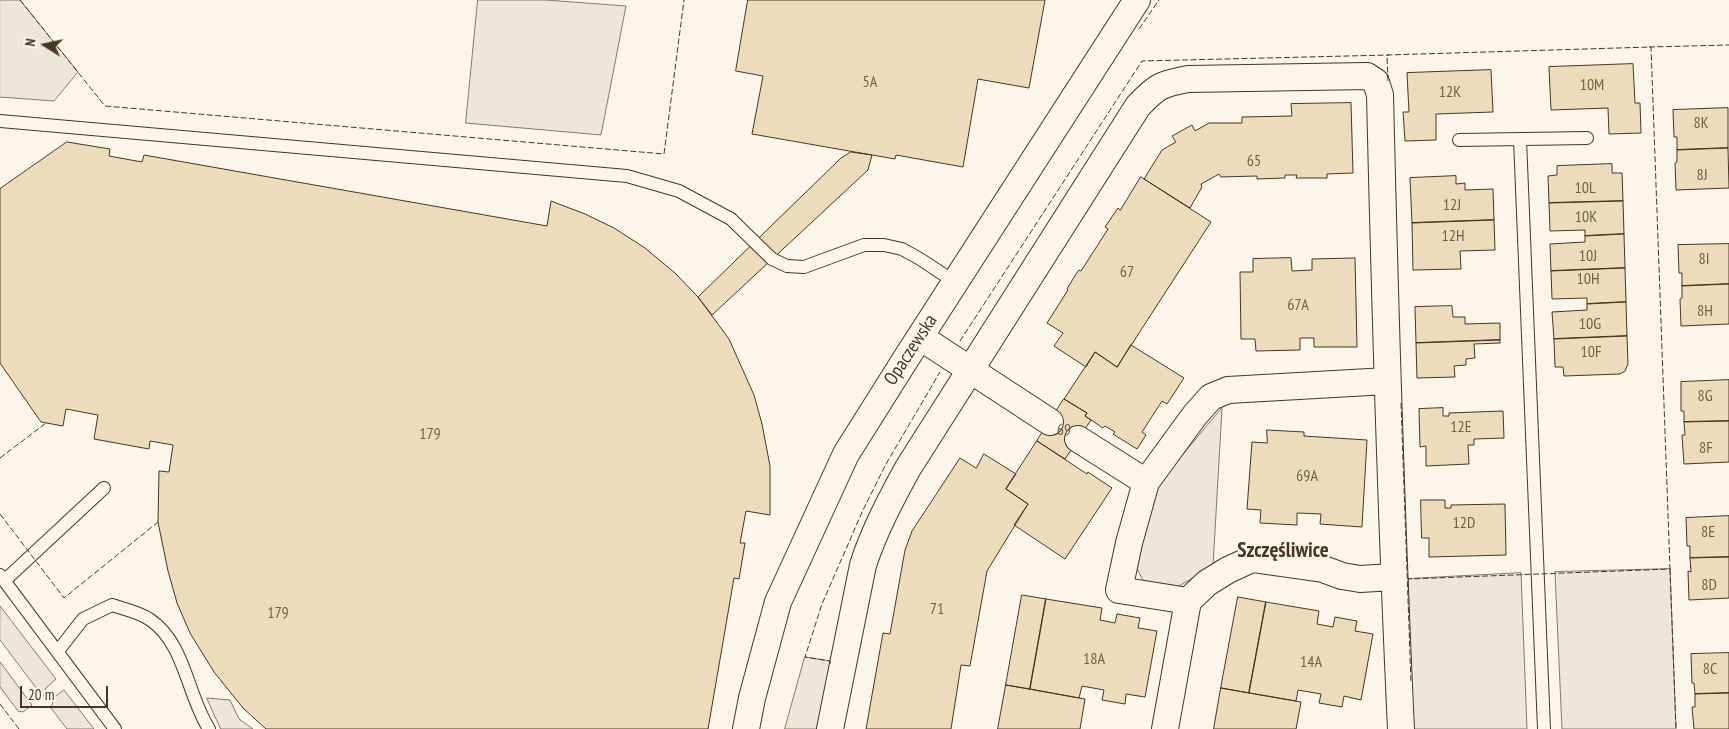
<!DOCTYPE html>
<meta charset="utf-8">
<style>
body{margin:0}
#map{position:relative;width:1729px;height:729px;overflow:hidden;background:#fbf6e9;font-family:"PT Sans Narrow",sans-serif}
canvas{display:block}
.north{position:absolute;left:20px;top:20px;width:50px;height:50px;-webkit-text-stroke:4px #fbf6e9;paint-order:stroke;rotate:280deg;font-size:14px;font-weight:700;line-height:20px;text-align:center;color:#4a3520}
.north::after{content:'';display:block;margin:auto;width:18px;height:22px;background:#4a3520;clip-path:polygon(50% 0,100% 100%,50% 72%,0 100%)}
.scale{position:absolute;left:20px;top:686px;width:88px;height:22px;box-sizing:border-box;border:2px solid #4a3520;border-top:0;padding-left:6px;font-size:15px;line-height:18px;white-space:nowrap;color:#4a3520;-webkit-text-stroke:4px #fbf6e9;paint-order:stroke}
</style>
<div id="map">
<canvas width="1729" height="729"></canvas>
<div class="north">N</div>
<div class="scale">20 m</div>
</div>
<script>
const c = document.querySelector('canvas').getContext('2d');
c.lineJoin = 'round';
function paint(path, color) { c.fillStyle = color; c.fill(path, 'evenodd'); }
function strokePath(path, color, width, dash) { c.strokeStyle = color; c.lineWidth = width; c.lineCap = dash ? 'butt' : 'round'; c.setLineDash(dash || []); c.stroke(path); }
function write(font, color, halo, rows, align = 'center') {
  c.font = font + ' "PT Sans Narrow",sans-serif'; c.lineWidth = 4; c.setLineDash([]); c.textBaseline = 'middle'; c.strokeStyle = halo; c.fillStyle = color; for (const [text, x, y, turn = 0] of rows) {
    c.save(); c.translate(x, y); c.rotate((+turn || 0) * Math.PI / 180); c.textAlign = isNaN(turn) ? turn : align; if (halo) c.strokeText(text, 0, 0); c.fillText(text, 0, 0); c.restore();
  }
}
const green = new Path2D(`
 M0,0H20L78,72L54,101L0,97Z
 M1222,408L1213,566L1174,589L1146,586L1133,561L1154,489Z
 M1670,569L1676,729H1562L1555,572Z
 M1521,573L1527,729H1413L1408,579Z
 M0,606L56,679L46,688L43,697L0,640Z
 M805,657L830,661L819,729H785Z
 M0,662L32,705L23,712L18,711L0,687Z
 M64,690L94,729H67L51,708L54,698Z`);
paint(green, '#ede6d9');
strokePath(green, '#887966', 1);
const parking = new Path2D(`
 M478,0H546L626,6L601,135L466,123Z
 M207,698L230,700L239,719L253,729H221Z`);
paint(parking, '#ede7d9');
strokePath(parking, '#887966', 1);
const building = new Path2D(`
 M748,0H1045L1029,88L978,79L963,167L896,155L895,159L752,134L763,76L736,71Z
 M1633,64L1635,103H1640L1641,133L1609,134L1608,108L1551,110L1549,67Z
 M1491,70L1493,112L1436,114V140L1405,141L1403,112H1409L1407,73Z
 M1351,103L1353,173L1327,174V178H1296L1297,175H1285V178L1257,179V176L1221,177L1219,174L1201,184L1202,187L1190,208L1144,179L1162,150L1176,142L1172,136L1192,125L1195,131L1209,123H1242V117L1292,116L1291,104Z
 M1728,108V148L1677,150V137H1674L1673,110Z
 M67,142L110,149L109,156L142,162L144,155L547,226L551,201L585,214L614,228L645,248L675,273L698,297L729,339L754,395L762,424L770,466V515L746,511L740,543H745L739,579L734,578L708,729H266L243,708L214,672L190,633L177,603L168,571L158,522L159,471L169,472L173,445L150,441L149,449L94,439L98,415L66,409L63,426L41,422L0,363V189Z
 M1728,148L1729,188L1676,190L1675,163L1677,162V150Z
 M851,152L872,155L868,170L712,315L698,297L840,159Z
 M1612,164V173H1622L1623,201L1549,203L1548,176L1557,175V166Z
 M1456,176V184L1465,183V190L1493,189L1494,220L1412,223L1410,178Z
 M1141,177L1211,222L1117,367L1095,352L1086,367L1054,346L1063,333L1047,323L1068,290L1067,289L1076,274L1079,270L1081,271L1108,229L1105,227L1118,208L1120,210Z
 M1623,201L1624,234L1585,236V230L1550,231L1549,203Z
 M1494,220L1495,250L1460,251L1461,269L1413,270L1412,223Z
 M1624,234L1625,268L1551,271L1550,244L1585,242V236Z
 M1729,244V284L1682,286V273H1679L1678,245Z
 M1291,258L1292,271L1312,270V259L1355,258L1357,347H1314V338H1300V350L1256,351L1255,339H1241L1240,272H1253V259Z
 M1625,268L1626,302L1587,304V298L1552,299L1551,271Z
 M1729,284V324L1681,326L1680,299L1682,298V286Z
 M1626,302L1627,336L1554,339L1552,312L1587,310V304Z
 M1452,306L1453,317H1465V324L1500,323V340L1416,343L1415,307Z
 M1627,336L1628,364L1625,371L1620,374L1564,376L1563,367H1555L1554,339Z
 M1500,340V343L1474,344L1475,358L1466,359V365L1454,366L1455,377L1417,378L1416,343Z
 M1131,345L1184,378L1167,404L1162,401L1142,432L1146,435L1137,449L1113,434L1115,432L1105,426L1103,428L1085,416L1087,413L1064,399L1095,352L1117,367Z
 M1729,380V421L1684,422V411H1681V382Z
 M1064,399L1087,413L1085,416L1091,420L1065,459L1037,441Z
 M1443,408V416H1449V413L1503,411L1504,438L1474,439V445H1468L1469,464L1426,466V446L1420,447L1419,409Z
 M1729,421V462L1684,464L1682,435H1685L1684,422Z
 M1267,430L1304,432V436L1367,440L1362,527L1320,524L1321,514L1297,513V525L1260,523L1261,510L1247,509L1252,442L1267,443Z
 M1037,441L1087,474L1088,472L1112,488L1065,559L1014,525L1028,504L1006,489Z
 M984,454L1016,474L1006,489L1028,504L987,571L970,666L961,665L951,729H866L883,633L890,634L905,550L912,531L960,458L976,468Z
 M1421,500H1445V508H1451V505L1505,504L1506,555L1429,557V538H1422Z
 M1729,516V557L1690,558V546H1687L1686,518Z
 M1729,557V598L1689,600L1688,571L1691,572L1690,558Z
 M1022,595L1046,599L1030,689L1006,685Z
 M1238,597L1266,602L1249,693L1221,688Z
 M1046,599L1102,608L1100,620L1115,623L1117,614L1140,618L1138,628L1157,631L1145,697L1126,694L1125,704L1102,700L1104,690L1082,686L1079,698L1030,689Z
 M1266,602L1319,611L1317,624L1333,627L1335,617L1357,621L1355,631L1373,634L1361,700L1344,696L1342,707L1319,703L1321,694L1298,690L1296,701L1249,693Z
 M1729,653V693L1695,694L1694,683H1692L1691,654Z
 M1006,685L1085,699L1080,729H998Z
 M1221,688L1301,702L1296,729H1214Z
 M1729,693V729H1694L1692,707H1695V694Z`);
paint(building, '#ecdcbc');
strokePath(building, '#4a3520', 1);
const service = new Path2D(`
 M0,121L627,176L679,191L731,219L772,259L787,266L804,267L864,245H884L902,249L920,259L955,282
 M1520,139L1544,729
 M1459,140L1587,138
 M0,575L115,729
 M4,581L104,488
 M58,651L83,619L112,605C124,609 139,612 149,619C185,642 187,695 209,729`);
const minor = new Path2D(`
 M920,337L1050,422
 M1078,439L1146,482
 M1188,601L1119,590L1129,543L1146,482L1195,415L1211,397L1228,390L1387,381
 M746,729L752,698L778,602L846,454L907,357L1137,0
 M830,729L863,565C874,531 891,499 908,468L1138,106C1157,86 1161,84 1188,79L1367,76L1376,82L1380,95C1385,307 1391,518 1401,729
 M1165,729L1188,601L1207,583L1228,570L1252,559L1323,569L1342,576L1360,579L1393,577`);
strokePath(service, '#4a3520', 14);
strokePath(minor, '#4a3520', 28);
strokePath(service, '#fbf6e9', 12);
strokePath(minor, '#fbf6e9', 26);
strokePath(new Path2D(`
 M20,0L105,106L664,154L684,0
 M1139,29L1159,0
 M1649,47L1729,45
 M1388,81L1387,55L1651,47L1670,569L1408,579
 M960,341L1142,61L1389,55
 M1401,403L1411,683
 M0,458L46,423
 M0,514L64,598L158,522
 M1670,569L1676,729
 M830,664V661L805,657L822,604L863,510L886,464L940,372
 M0,704L19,729`), '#4a3520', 1, [6, 2.5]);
write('16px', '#725f47', null, [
 ["5A",870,82],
 ["10M",1592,85],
 ["12K",1450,92],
 ["8K",1701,123],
 ["65",1254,161],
 ["8J",1702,175],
 ["10L",1585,188],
 ["12J",1452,205],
 ["10K",1586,217],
 ["12H",1453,236],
 ["10J",1588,256],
 ["8I",1704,259],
 ["67",1127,272],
 ["10H",1588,279],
 ["67A",1298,305],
 ["8H",1705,311],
 ["10G",1590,324],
 ["10F",1591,352],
 ["8G",1705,396],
 ["12E",1461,427],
 ["69",1064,430],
 ["179",430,434],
 ["8F",1706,448],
 ["69A",1307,476],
 ["12D",1464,523],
 ["8E",1708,532],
 ["8D",1709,585],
 ["71",937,609],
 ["179",278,613],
 ["18A",1094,659],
 ["14A",1311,662],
 ["8C",1710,669]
]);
write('19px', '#4a3520', '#fbf6e9', [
 ["Opaczewska",911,350,-57]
]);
write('bold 21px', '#4a3520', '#fbf6e9', [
 ["Szczęśliwice",1283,551]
]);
</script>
